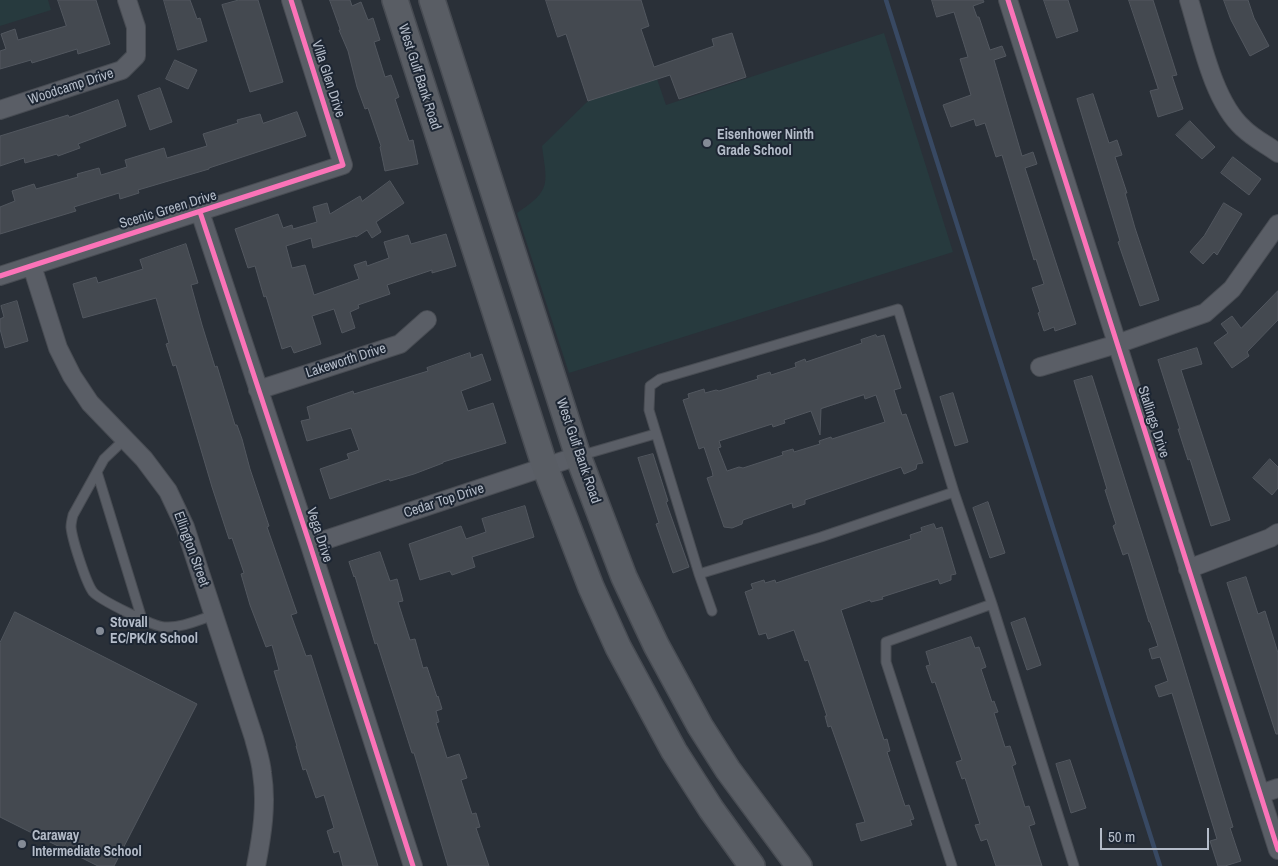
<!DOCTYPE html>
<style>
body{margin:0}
#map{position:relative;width:1278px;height:866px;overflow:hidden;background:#2a3038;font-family:"Archivo Narrow",sans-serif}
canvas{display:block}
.scale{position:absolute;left:1100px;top:828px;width:109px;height:22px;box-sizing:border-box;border:2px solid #b4bcc9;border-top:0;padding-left:6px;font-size:15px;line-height:18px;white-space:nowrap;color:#b4bcc9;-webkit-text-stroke:4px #1d2633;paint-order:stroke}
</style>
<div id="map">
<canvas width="1278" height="866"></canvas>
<div class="scale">50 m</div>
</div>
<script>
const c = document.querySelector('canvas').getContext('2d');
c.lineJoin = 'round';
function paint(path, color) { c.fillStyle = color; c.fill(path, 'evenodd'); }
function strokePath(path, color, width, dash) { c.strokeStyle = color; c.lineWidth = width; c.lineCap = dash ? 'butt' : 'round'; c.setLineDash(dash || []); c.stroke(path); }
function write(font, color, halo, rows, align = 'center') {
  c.font = font + ' "Archivo Narrow",sans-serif'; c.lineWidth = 4; c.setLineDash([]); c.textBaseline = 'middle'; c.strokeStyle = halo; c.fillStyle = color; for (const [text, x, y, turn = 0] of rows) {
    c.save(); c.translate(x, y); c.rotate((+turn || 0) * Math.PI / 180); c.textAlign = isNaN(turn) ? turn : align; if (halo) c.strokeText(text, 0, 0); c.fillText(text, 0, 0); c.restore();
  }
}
paint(new Path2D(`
 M0,0H48L51,10L0,26Z
 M884,33L953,252L569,373L517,213C552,190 547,184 542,146L588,101L657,79L666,105Z`), '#273a3e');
strokePath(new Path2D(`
 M886,0L1160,866`), '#384963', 4.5);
const building = new Path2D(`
 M58,0H96L110,44L78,54L77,49L32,63L31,60L0,69V51L6,49L1,34L15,29L18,40L66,26Z
 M164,0H190L197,19L200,18L207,41L178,50Z
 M239,0H258L283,82L250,92L222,5Z
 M330,0H350L352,6L361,2L368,20L373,18L380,40L374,42L385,77L391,75L399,97L395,99L409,141L413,140L418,164L385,171L380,147L381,146L368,108L365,109L357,87L348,51L339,30H340Z
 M546,0H641L649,26L641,29L654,67L714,46L712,39L732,33L746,77L679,99L670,75L588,101L566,34L558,37Z
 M932,0H983L984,2L973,6L977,17H979L990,50L1002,46L1006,56L994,60L1022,156L1033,152L1037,164L1025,168L1076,324L1055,331L1054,327L1044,331L1038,313L1040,312L1032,288L1044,284L1036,259L1034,260L1002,155L996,157L985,123L976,126L974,119L951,127L943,105L971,95L960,59L968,57L954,12L937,17Z
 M1044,0H1068L1078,31L1057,38Z
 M1129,0H1153L1177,75L1172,76L1183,109L1158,117L1150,91L1158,89Z
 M1224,0H1248L1254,18L1269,46L1250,56L1231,20Z
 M175,60L197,70L188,89L166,79Z
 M160,88L172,122L150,130L138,96Z
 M1093,94L1109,143L1117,140L1122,155L1115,157L1127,193H1125L1135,228L1159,300L1140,306L1118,242L1120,241L1077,99Z
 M118,100L126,126L78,144L80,148L58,156L57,154L25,163L24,158L0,166V136L68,115L69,117Z
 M297,112L306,136L209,168V169L138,190L139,193L120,199L119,193L74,207L76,211L0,234V207L15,201L12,191L34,184L36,189L78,177L77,174L99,168L101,175L127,167L125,160L164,148L167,158L207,146L203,134L238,123L237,120L260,114L263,123Z
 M1190,121L1215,147L1202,159L1176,135Z
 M1233,157L1261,179L1249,195L1221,173Z
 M390,181L404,203L376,222L381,232L372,238L367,230L356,237L355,236L313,248L311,238L286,246L292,268L305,265L314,295L359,279L354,265L366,261L367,266L389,258L384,242L408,235L411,244L446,234L456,266L432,273V270L387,285L390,294L358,305L359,308L350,312L355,328L342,333L334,309L312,316L321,344L294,353L291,346L282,349L266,296L264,297L255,266L248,268L235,229L278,214L283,228L292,225L293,229L317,222L313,207L327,203L330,214L360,196L362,201Z
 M1224,203L1242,214L1217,255L1214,252L1203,264L1190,252L1204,236Z
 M186,244L198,283L191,285L202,325L215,367L217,366L235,425H237L242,439L250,469L269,526L267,527L297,613L291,615L306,656L311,655L378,866H343L339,851L334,853L327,831L334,828L324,795L316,798L306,769L303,770L296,746H297L274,671L279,670L272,645L266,647L250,605L241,574L244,573L232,538L229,539L212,487L176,365L173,366L166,344L169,343L156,298L83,318L73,284L96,277L98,283L143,269L140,260Z
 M1278,291V320L1247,352L1249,356L1232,368L1214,343L1228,333L1221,324L1232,316L1241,328Z
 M17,301L28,341L5,348L0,329V319L4,317L1,306Z
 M876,335L877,337L884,335L901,388L894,390L902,415L906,414L923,463L917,464L916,469L904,474L901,467L805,500V504L793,508L792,503L743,520L742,524L732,528L724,527L707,478L713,476L712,471L704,447L699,449L683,400L689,398L688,394L704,389L705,393L716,390L719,391L758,379L757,376L770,372L771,375L796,367L795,363L805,359L806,362L862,343L861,340ZM864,395L865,399L876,395L885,422L832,439L831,437L819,441L820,444L794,452L793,449L782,452L783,455L743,468L739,467L727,471L718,448L721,447L719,441L772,424L773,427L785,423L784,420L811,411L820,435L821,409Z
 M1197,348L1202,364L1181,370L1230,520L1211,526L1190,459L1188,460L1178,429H1180L1158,360Z
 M470,353L471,358L482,354L491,380L461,391L468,411L493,403L506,443L443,462V463L414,474L390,481L389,479L330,499L320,469L349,459L347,454L359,450L351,428L307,441L301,421L310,419L307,407L353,391L354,394L428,371L427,368Z
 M1092,376L1179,650L1233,827L1230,828L1241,861L1225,866H1218L1210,841L1217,839L1172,693L1159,697L1155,686L1168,681L1160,657L1152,659L1149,649L1158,646L1150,622H1149L1128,553L1123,555L1113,526L1116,524L1105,490L1107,489L1074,381Z
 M953,393L968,442L955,446L940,397Z
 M653,454L668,501L666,502L689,567L673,573L656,524L659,523L638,458Z
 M1270,459L1278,467V488L1272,495L1253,478Z
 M988,502L1005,553L990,558L973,508Z
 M525,506L534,537L472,557L475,567L452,575L450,571L420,580L409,544L461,526L466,539L486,532L482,519Z
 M934,524L936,529L942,527L956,574L951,575V580L940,584L938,579L882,597L883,599L871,602L870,600L841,610L884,740L887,739L890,751L887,752L905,806L909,805L914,819L910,820L912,825L861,841L856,824L865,822L831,726L828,727L825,716H827L808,660L805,661L794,630L768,639L766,633L759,635L745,592L753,589L751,584L764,580L765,583L775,580L776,583L911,539L910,535L922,531L921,528Z
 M380,552L390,581L397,579L403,601L398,602L410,640L415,639L423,668L427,667L437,697L438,696L442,709L436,711L439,722L436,723L447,758L459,754L467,778L461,780L472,814L476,813L480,827L476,828L489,866H448L414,753H412L377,643L375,644L355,576L354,577L349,562Z
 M1246,577L1258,614L1265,611L1278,653V734H1276L1227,583Z
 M15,612L197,704L114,866H98L0,817V643Z
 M1025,618L1041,665L1027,670L1011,623Z
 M971,637L975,648L979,647L986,667L981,669L992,702L994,701L998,712L994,713L1005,747L1010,746L1016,764L1012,766L1025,807L1029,806L1035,824L1029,826L1042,866H996L987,839L981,841L975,825L980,824L975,809L965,778L962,779L956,762L962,760L935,682L932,683L926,666L930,665L926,652Z
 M1070,760L1086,808L1071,813L1056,764Z`);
paint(building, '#444950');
strokePath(building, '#52575f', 1);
const lane = new Path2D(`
 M125,439L104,459L73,515C72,519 71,523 71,527C72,539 86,583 93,592C100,600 154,627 165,627C182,628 198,620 214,615
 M579,456L655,434
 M97,472L142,619
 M954,492L821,537L699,574L649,410L650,386L660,379L898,309L954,492L992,604
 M699,574L712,611
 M952,866L886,662V642L992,604L1074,866`);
const street = new Path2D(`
 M1008,0L1278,850
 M1189,0C1201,39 1213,101 1243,128C1253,138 1267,145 1278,153
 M0,110L122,70L136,56V27L127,0
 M200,212L310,545L413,866
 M32,266L58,348L72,376L90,403L144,459L168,491L185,527L254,738C257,750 261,761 262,773C267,804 262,835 256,866
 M0,276L343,165L291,0
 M1040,367L1117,344L1205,313L1232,289L1278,224
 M258,390L400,344L427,320
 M310,545L578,456
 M1188,569L1270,538L1278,533
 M1260,794L1278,788`);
const secondary = new Path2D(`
 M395,0L545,467L591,587L618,647L674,751L711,809L752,866
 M432,0L578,456L624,577L656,645L700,726L728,770L799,866`);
strokePath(lane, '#484c53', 11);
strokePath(street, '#484c53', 20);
strokePath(secondary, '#484c53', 28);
strokePath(lane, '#5a5e66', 9);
strokePath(street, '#5a5e66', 18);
strokePath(secondary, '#595d64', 25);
strokePath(new Path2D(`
 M1008,0L1278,850
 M200,212L310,545L413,866
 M0,276L343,165L291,0`), '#fb73b8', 5);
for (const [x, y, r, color] of [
 [707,143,5,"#848b96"],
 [100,631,5,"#848b96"],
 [22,844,5,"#848b96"]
]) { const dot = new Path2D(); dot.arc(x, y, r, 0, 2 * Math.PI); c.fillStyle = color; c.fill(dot); strokePath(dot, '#1d2633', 2); }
write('14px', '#b4bcc9', '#1d2633', [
 ["West Gulf Bank Road",419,77,72],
 ["Villa Glen Drive",328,79,72],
 ["Woodcamp Drive",71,87,-18],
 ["Scenic Green Drive",168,210,-17],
 ["Lakeworth Drive",346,361,-18],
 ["Stallings Drive",1153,422,72],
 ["West Gulf Bank Road",578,451,71],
 ["Cedar Top Drive",444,501,-18],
 ["Vega Drive",319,535,72],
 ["Ellington Street",191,549,70]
]);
write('bold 14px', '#b4bcc9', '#1d2633', [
 ["Eisenhower Ninth",717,135],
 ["Grade School",717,151],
 ["Stovall",110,623],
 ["EC/PK/K School",110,639],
 ["Caraway",32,836],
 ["Intermediate School",32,852]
], 'left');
</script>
